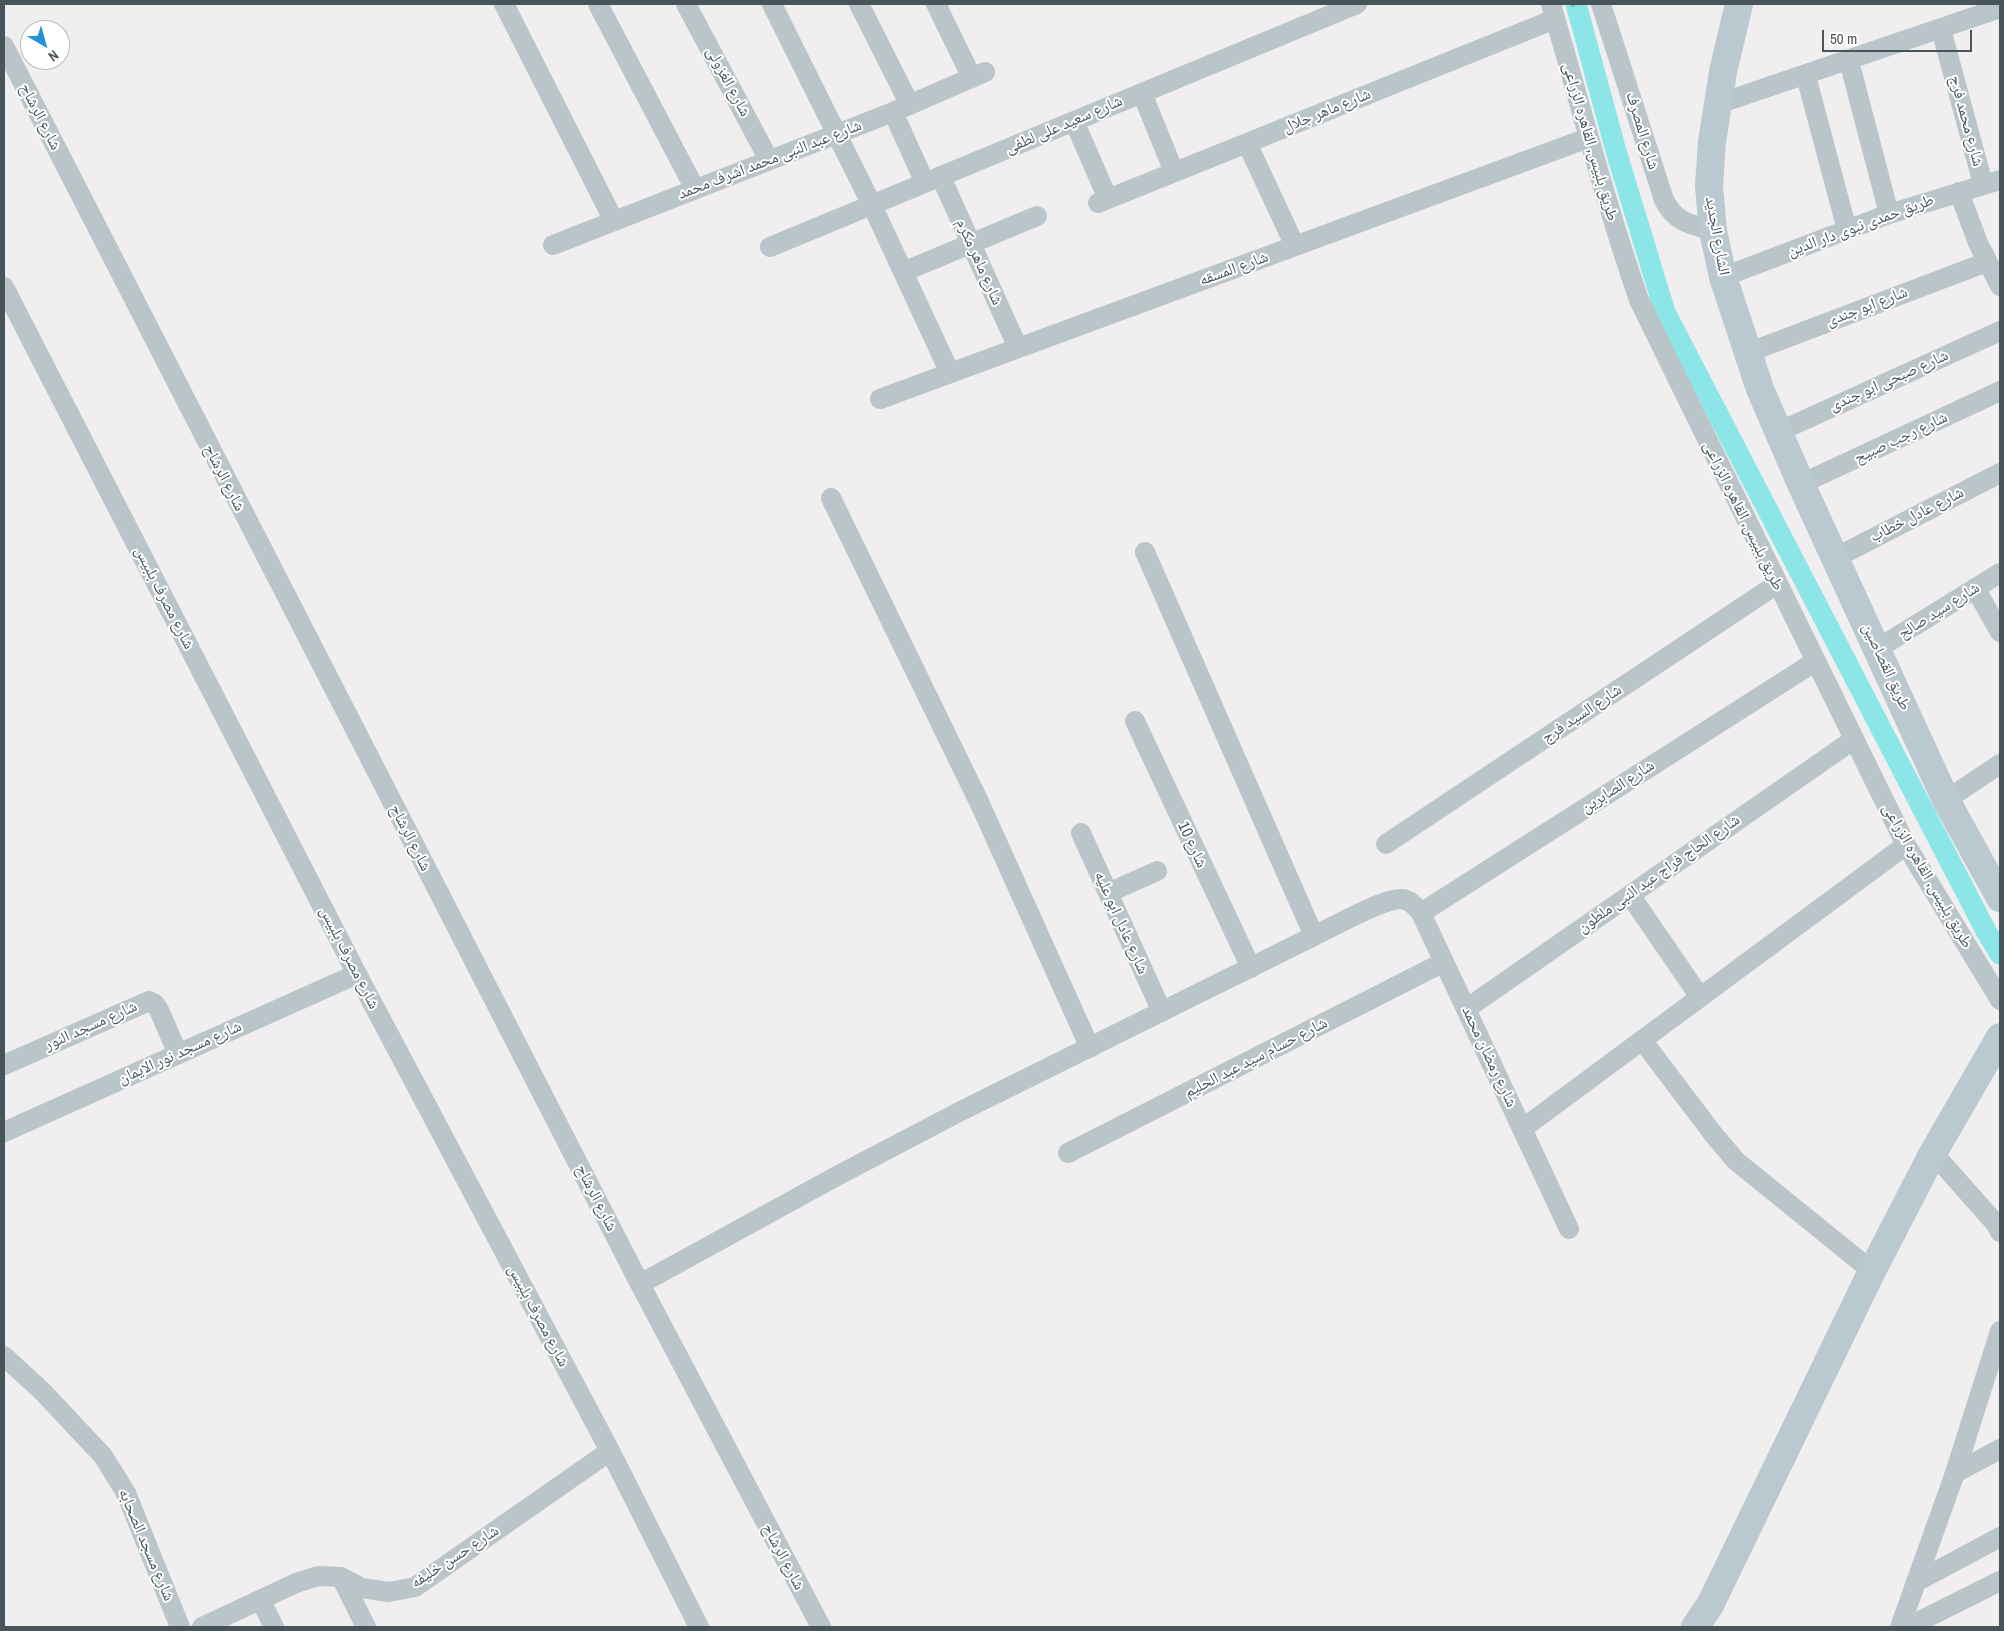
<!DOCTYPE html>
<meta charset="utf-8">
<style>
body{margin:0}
#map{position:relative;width:2004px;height:1631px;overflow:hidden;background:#f0eeee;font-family:"Archivo Narrow",sans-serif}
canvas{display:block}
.frame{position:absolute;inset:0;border:5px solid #47555a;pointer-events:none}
.north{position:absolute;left:20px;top:20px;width:50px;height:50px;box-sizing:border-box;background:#fff;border:1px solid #b5bbbd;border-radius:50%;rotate:142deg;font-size:14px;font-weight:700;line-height:20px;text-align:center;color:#47555a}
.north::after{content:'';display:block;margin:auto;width:18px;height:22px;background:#2092d8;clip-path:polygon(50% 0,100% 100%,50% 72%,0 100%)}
.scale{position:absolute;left:1822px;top:30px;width:150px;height:22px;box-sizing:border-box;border:2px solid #47555a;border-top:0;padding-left:6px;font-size:15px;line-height:18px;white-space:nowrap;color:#47555a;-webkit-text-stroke:4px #fff;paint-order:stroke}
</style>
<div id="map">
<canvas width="2004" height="1631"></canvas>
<div class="frame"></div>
<div class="north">N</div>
<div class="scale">50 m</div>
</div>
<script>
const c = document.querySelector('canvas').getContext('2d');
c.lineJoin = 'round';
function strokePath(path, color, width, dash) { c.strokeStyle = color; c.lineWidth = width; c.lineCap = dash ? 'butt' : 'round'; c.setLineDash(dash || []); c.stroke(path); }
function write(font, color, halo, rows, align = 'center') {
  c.font = font + ' "Archivo Narrow","Noto Naskh Arabic",sans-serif'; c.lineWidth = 4; c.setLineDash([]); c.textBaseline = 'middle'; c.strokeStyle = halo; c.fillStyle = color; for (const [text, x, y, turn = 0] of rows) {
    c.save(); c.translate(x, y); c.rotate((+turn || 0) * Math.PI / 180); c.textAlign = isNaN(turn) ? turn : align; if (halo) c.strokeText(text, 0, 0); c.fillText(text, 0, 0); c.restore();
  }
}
strokePath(new Path2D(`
 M1576,4L1616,151L1665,312L1986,931L2000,954`), '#8ce6e8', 21);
strokePath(new Path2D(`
 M1571,6L1578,4`), '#77c991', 3, [4, 2.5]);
strokePath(new Path2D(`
 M504,4L614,221
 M598,4L695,189
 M686,4L769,160
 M772,4L872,205L950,373
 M859,4L910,105
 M936,4L972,78
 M1551,4C1580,103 1605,202 1639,300L1906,845L2000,1000
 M1601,4L1664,200C1676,223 1690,224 1713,231
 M1941,29L1983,184
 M4,46L640,1284L821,1627
 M1849,61L1889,214
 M1806,76L1847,230
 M1142,93L1174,172
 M1718,104L2000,8
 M893,112L925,183
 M1074,121L1108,199
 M1247,143L1295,246
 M941,177L1018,348
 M1959,192L1978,243L2000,286
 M1098,203L1555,19
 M553,245L893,112L985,72
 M770,247L1357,4
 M903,272L1037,216
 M1723,277L1889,214L2000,180
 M4,287L357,974L610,1451L699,1627
 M1747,353L1987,262
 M880,399L1588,138
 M1778,432L2000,331
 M1801,484L2000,391
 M831,498L980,804L1090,1048
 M1145,552L1314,936
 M1835,558L2000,473
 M1975,588L2000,632
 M1877,649L2000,573
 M1135,721L1251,968
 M1946,800L2000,764
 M1081,833L1162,1012
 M1386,844L1777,584
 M1108,893L1157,871
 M1630,895L1700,997
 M1421,913L1816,661
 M1466,1009L1853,740
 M1642,1040L1714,1135L1736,1161L1872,1271
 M4,1065L149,1001L155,1004L159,1010L178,1054
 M1522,1129L1906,845
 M4,1132L357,974
 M1068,1153L1444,962
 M1933,1153L1996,1224L2000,1232
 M640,1284L835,1177L961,1111L1314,936C1333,927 1383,898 1402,899C1411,900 1416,907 1421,913L1569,1229
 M4,1356L43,1392L103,1456L126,1493L180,1627
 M1955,1473L2000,1449
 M341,1577L366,1627
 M1916,1582L2000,1537
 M261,1601L274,1627
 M202,1627L296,1583L318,1576L341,1577L362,1588L389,1592L415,1587L610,1451
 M1900,1627L1955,1473L2000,1331
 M1908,1627L2000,1581`), '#bac5ca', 20);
strokePath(new Path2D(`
 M1739,4L1723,72L1712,142L1709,186L1713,231L1723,277L1760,389L1801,484L1946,800L2000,898
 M1695,1627L1710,1605L1872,1271L1933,1153L2000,1037`), '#bac8cf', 28);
write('16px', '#47555a', '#fff', [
 ["شارع الغزولى",728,82,62],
 ["شارع ماهر جلال",1327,111,-22],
 ["شارع الرشاح",40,117,63],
 ["شارع محمد فرج",1966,121,75],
 ["شارع سعيد على لطفى",1064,125,-23],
 ["شارع المصرف",1642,131,73],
 ["طريق بلبيس, القاهره الزراعى",1590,142,74],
 ["شارع عبد النبى محمد اشرف محمد",770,160,-21],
 ["طريق حمدى نبوى دار الدين",1861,226,-20],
 ["الشارع الجديد",1717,236,80],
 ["شارع ماهر مكرم",979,262,66],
 ["شارع المسقه",1234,269,-20],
 ["شارع ابو جندى",1867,307,-21],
 ["شارع صبحى ابو جندى",1889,381,-24],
 ["شارع رجب صبيح",1901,438,-25],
 ["شارع الرشاح",224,478,63],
 ["شارع عادل خطاب",1917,515,-27],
 ["طريق بلبيس, القاهره الزراعى",1743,516,64],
 ["شارع مصرف بلبيس",164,598,63],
 ["شارع سيد صالح",1939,611,-32],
 ["طريق القصاصين",1886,667,65],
 ["شارع السيد فرج",1582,714,-34],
 ["شارع الصابرين",1618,787,-33],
 ["شارع الرشاح",410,838,63],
 ["شارع 10",1192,845,65],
 ["شارع الحاج فراج عبد النبى ملطون",1659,874,-35],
 ["طريق بلبيس, القاهره الزراعى",1927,876,60],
 ["شارع عادل ابو عليه",1121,923,66],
 ["شارع مصرف بلبيس",349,958,63],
 ["شارع مسجد النور",91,1026,-24],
 ["شارع مسجد نور الايمان",180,1053,-24],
 ["شارع رمضان محمد",1489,1057,65],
 ["شارع حسام سيد عبد الحليم",1256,1058,-27],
 ["شارع الرشاح",596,1198,63],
 ["شارع مصرف بلبيس",538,1316,62],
 ["شارع مسجد الصحابه",146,1545,67],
 ["شارع حسن خليفه",455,1557,-33],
 ["شارع الرشاح",783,1557,62]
]);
</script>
